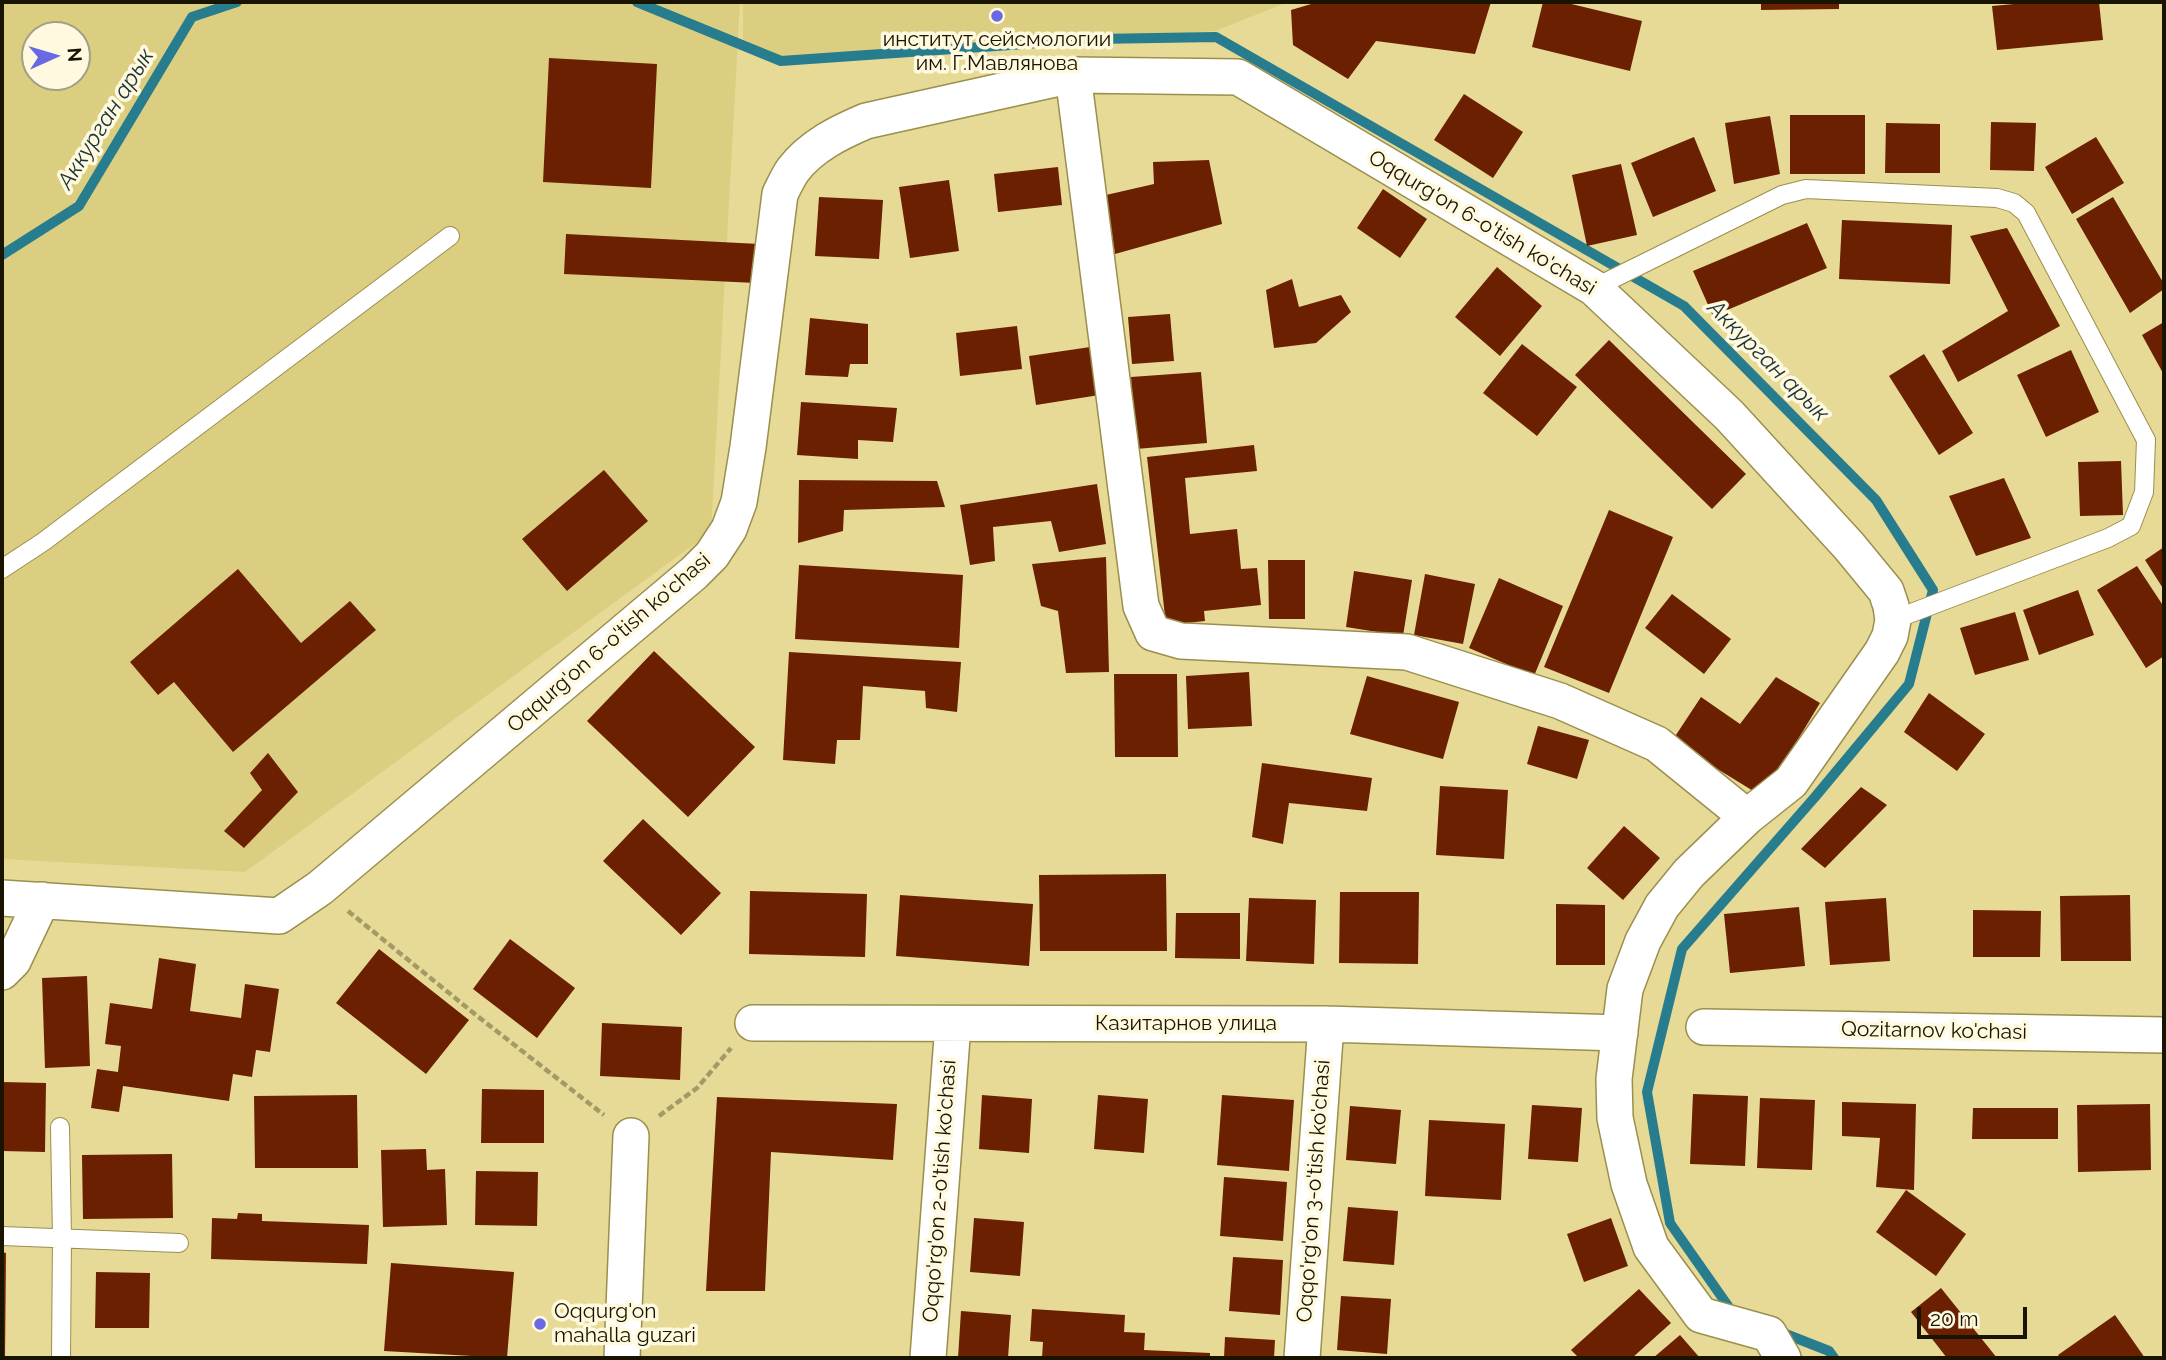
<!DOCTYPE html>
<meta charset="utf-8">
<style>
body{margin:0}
#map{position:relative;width:2166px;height:1360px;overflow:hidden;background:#e6da96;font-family:Raleway,sans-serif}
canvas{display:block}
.frame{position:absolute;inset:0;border:4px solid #191400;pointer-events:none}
.north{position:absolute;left:21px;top:21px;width:70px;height:70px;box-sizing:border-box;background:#fffadf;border:2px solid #a39e86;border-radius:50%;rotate:86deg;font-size:19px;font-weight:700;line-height:28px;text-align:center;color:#191400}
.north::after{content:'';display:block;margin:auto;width:24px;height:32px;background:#696ae3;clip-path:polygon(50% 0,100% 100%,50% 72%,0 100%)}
.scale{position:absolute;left:1917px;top:1307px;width:110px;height:32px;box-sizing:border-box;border:4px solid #191400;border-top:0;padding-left:9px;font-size:21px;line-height:24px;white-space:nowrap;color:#191400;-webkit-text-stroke:5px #fffadf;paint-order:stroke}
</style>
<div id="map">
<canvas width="2166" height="1360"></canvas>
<div class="frame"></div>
<div class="north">N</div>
<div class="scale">20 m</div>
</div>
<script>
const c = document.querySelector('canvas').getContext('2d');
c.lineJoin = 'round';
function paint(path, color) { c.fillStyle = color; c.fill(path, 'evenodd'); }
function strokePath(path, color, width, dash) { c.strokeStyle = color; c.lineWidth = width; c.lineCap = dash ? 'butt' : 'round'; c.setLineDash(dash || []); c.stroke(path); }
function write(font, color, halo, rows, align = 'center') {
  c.font = font + ' Raleway,sans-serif'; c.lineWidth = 7; c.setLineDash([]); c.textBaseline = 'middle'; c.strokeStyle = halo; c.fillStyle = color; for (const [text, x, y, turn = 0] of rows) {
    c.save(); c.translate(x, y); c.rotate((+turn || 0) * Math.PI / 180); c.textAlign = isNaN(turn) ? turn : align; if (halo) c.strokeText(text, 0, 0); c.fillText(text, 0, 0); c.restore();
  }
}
paint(new Path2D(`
 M2,2H740L711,532L245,872L2,859ZM35,35H77V77H35Z
 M743,2H1288L1215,31L780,59L743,39Z`), '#dcce81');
strokePath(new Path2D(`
 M637,2L781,61L1096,39L1216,37L1684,306L1876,500L1933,590L1909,684L1815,797L1682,949L1647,1092L1670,1223L1733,1313
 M2,255L79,206L192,17L237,2
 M1778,1331L1829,1351L1834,1358`), '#277d8d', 10);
paint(new Path2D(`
 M1318,2H1491L1475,54L1376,41L1348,79L1293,45L1291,10Z
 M1543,2H1563L1642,21L1630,71L1532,47Z
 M1761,2H1839V9L1761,10Z
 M2036,2H2099L2103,40L1997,50L1992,6Z
 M549,58L657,64L651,188L543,182Z
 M1464,94L1523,132L1493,178L1434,140Z
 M1790,115H1865V174H1790Z
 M1770,116L1780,174L1734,184L1725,123Z
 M1991,122L2036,123L2034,171L1990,170Z
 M1886,123L1940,124V173H1885Z
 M1694,137L1716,191L1653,217L1631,163Z
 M2096,137L2124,183L2072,214L2045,167Z
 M1209,160L1222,224L1115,254L1106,195L1154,184L1153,162Z
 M1621,164L1637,235L1587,246L1572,175Z
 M1058,167L1062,205L998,212L994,174Z
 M949,180L959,251L910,258L899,187Z
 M1383,189L1427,219L1400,258L1357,228Z
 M819,197L883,200L879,259L815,256Z
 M2113,197L2164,284V289L2130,313L2076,219Z
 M1842,220L1952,225L1950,284L1839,279Z
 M1807,223L1827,268L1713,316L1693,271Z
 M2007,228L2060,326L1958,382L1942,351L2008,311L1970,236Z
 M566,234L759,244L756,283L564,274Z
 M1497,267L1542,306L1500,356L1455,317Z
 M1292,279L1299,307L1341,295L1351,312L1316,343L1274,348L1266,290Z
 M1170,314L1174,361L1132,364L1128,317Z
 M810,318L868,324V364H850L848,377L805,375Z
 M2164,322V375L2142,335Z
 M1017,326L1022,369L960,376L956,333Z
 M1609,340L1746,474L1712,509L1575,375Z
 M1522,344L1577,387L1537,436L1483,393Z
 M1104,345L1112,393L1036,405L1029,356Z
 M2071,350L2099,412L2046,437L2017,375Z
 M1924,354L1973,433L1939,455L1889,376Z
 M1201,372L1207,443L1136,449L1131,377Z
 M801,402L897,408L893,442L858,440V459L797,455Z
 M1254,445L1257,471L1185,478L1190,534L1237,529L1241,569L1257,568L1261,605L1204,611L1205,621L1166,625L1147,457Z
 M2121,461L2123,515L2080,516L2078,462Z
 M604,470L648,521L567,591L522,539Z
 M2004,478L2031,538L1976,556L1949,496Z
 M799,480L937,481L945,507L844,510L843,531L798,543Z
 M1097,484L1106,544L1059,552L1051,521L993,527L995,561L970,565L960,505Z
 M1609,510L1673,537L1609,693L1544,667Z
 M2164,547V590L2145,560Z
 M1106,557L1109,672L1066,673L1058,611L1041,606L1032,564Z
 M1268,560H1305V619H1269Z
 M799,565L963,575L959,648L795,639Z
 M2137,566L2164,607V656L2146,668L2097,590Z
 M238,569L301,643L350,601L376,630L233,752L174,682L158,695L130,662Z
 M1354,571L1412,580L1403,636L1346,627Z
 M1425,574L1475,584L1463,644L1414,635Z
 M1499,578L1563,606L1534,676L1469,648Z
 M2078,590L2094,635L2039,655L2023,610Z
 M1672,594L1731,639L1704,674L1645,628Z
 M2015,612L2029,660L1975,675L1960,628Z
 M654,651L755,747L688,817L587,721Z
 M789,652L961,662L957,712L926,708L925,691L863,686L860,740H837L835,764L783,760Z
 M1249,672L1252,726L1188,729L1186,676Z
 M1114,674H1177L1178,757H1115Z
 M1367,676L1459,702L1443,759L1350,734Z
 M1776,677L1820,703L1763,797L1672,741L1701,697L1740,724Z
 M1929,693L1985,734L1957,771L1904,732Z
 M1538,726L1589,740L1577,779L1527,764Z
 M268,753L298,792L244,848L224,831L262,790L250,773Z
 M1262,763L1372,778L1367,811L1289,803L1283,844L1252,837Z
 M1440,786L1508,790L1504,859L1436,855Z
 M1861,787L1887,805L1825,868L1801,849Z
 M643,819L721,893L681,935L603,861Z
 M1624,826L1660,858L1623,900L1587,868Z
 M1166,874L1167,951H1040L1039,875Z
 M750,891L867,894L865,957L749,954Z
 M1340,892H1419L1418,964L1339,963Z
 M900,895L1033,904L1029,966L896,956Z
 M2130,895L2131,961H2061L2060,896Z
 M1249,898L1316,900L1314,964L1246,961Z
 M1886,898L1890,961L1830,965L1825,902Z
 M1556,904L1605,905V965H1556Z
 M1799,907L1805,966L1730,973L1724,914Z
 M1973,910L2041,911L2040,957H1973Z
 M1176,913H1240V959L1175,958Z
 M510,939L575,988L537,1038L473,989Z
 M379,949L469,1020L426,1074L336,1003Z
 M159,958L196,964L190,1011L241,1018L245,984L279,989L270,1052L256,1050L252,1077L233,1074L229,1101L123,1086L119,1112L91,1108L97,1069L118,1072L121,1046L105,1044L110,1003L152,1009Z
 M87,976L90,1066L45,1068L42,978Z
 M602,1023L682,1027L680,1080L600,1076Z
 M2,1082L46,1083L45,1152L2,1151Z
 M482,1089L544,1090V1143H481Z
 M1693,1094L1748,1096L1745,1166L1690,1164Z
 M357,1095L358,1168H255L254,1096Z
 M982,1095L1032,1099L1029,1153L979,1149Z
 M1098,1095L1148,1099L1144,1153L1094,1149Z
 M1222,1095L1294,1100L1289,1171L1217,1165Z
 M717,1097L897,1104L893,1160L771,1152L765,1291H706Z
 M1760,1098L1815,1100L1812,1170L1757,1168Z
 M1842,1102L1916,1104L1914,1190L1876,1187L1880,1138L1842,1136Z
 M2150,1104L2151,1170L2078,1172L2077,1105Z
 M1532,1105L1582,1108L1578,1162L1528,1159Z
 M1350,1106L1401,1110L1396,1164L1346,1160Z
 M1973,1108H2058V1139H1972Z
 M1429,1120L1505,1124L1501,1200L1425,1196Z
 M426,1149L427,1170L445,1169L447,1225L383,1227L381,1150Z
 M172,1154L173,1218L83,1219L82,1155Z
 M476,1171L538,1172L537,1226L475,1225Z
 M1224,1177L1287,1182L1283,1241L1220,1236Z
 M1906,1190L1966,1234L1936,1276L1876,1232Z
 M1348,1207L1398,1211L1394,1265L1343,1261Z
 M238,1213L262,1214V1221L369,1225L367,1264L211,1259L212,1218L237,1219Z
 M974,1218L1024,1222L1020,1276L970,1272Z
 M1611,1218L1628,1266L1584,1282L1567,1234Z
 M2,1252L6,1253L5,1358H2Z
 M1233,1257L1283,1260L1280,1315L1229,1311Z
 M391,1263L514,1272L507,1358L384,1351Z
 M96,1272L150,1273L149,1328H95Z
 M1941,1288L1997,1358H1947L1911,1312Z
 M1639,1289L1671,1323L1632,1358H1579L1571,1350Z
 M1341,1296L1391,1299L1387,1354L1337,1350Z
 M1032,1309L1125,1315L1124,1332L1145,1333L1144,1350L1210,1353V1358H1042L1043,1342L1030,1341Z
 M961,1311L1011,1315L1008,1358H958Z
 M2115,1315L2145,1358H2060L2058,1355Z
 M1680,1335L1700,1358H1653Z
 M1225,1337L1275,1340L1274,1358H1224Z`), '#6b2001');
const service = new Path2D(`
 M1594,288L1782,195L1806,189L1997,198L2014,203L2026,213L2146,440L2144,492L2131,526L2108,538L1893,620
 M2,569L43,542L450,236
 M60,1127L62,1237L61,1358
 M2,1236L179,1243`);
const minor = new Path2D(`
 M1073,75L1141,606L1153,633L1181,641L1407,652L1560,701L1657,744L1747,817
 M2,898L279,916L320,888L694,573L712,555L729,529L739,502L748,447L780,194C784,186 788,177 793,170C811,146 840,132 866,121L1073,75L1238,77L1594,288L1729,415L1849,546L1886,591L1891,606L1893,620L1890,636L1882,652L1791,782L1747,817L1689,873L1662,906L1643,941L1625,989L1614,1079L1615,1118L1629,1184L1651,1247L1701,1315L1769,1334L1783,1358
 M2,972L13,961L42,900
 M753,1023L1326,1024L1620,1033
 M1704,1027L2164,1035
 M622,1358L631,1136
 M928,1358L953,1024
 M1302,1358L1326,1024`);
strokePath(service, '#9b8f4d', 20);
strokePath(minor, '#9b8f4d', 38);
strokePath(new Path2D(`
 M348,911L476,1015L604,1115
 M659,1116L697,1088L731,1048`), '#a49a66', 4.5, [7, 3.5]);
strokePath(service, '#fff', 18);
strokePath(minor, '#fff', 35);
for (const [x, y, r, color] of [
 [997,16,7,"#696ae3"],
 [540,1324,7,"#696ae3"]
]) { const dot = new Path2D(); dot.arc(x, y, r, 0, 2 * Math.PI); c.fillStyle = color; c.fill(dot); strokePath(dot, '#fffadf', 2.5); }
write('21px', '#191400', '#fffadf', [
 ["институт сейсмологии",997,40],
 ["им. Г.Мавлянова",997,64],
 ["Oqqurg'on",554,1312,"left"],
 ["mahalla guzari",554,1336,"left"]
]);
write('21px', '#191400', '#fffadf', [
 ["Oqqurg'on 6-o'tish ko'chasi",1482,223,31],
 ["Oqqurg'on 6-o'tish ko'chasi",609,643,-41],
 ["Казитарнов улица",1186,1024],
 ["Qozitarnov ko'chasi",1934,1031,1],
 ["Oqqo'rg'on 2-o'tish ko'chasi",940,1191,-86],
 ["Oqqo'rg'on 3-o'tish ko'chasi",1314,1191,-86]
]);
write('italic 23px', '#1a343b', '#fffadf', [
 ["Аккурган арык",106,119,-58],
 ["Аккурган арык",1768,361,45]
]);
</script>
